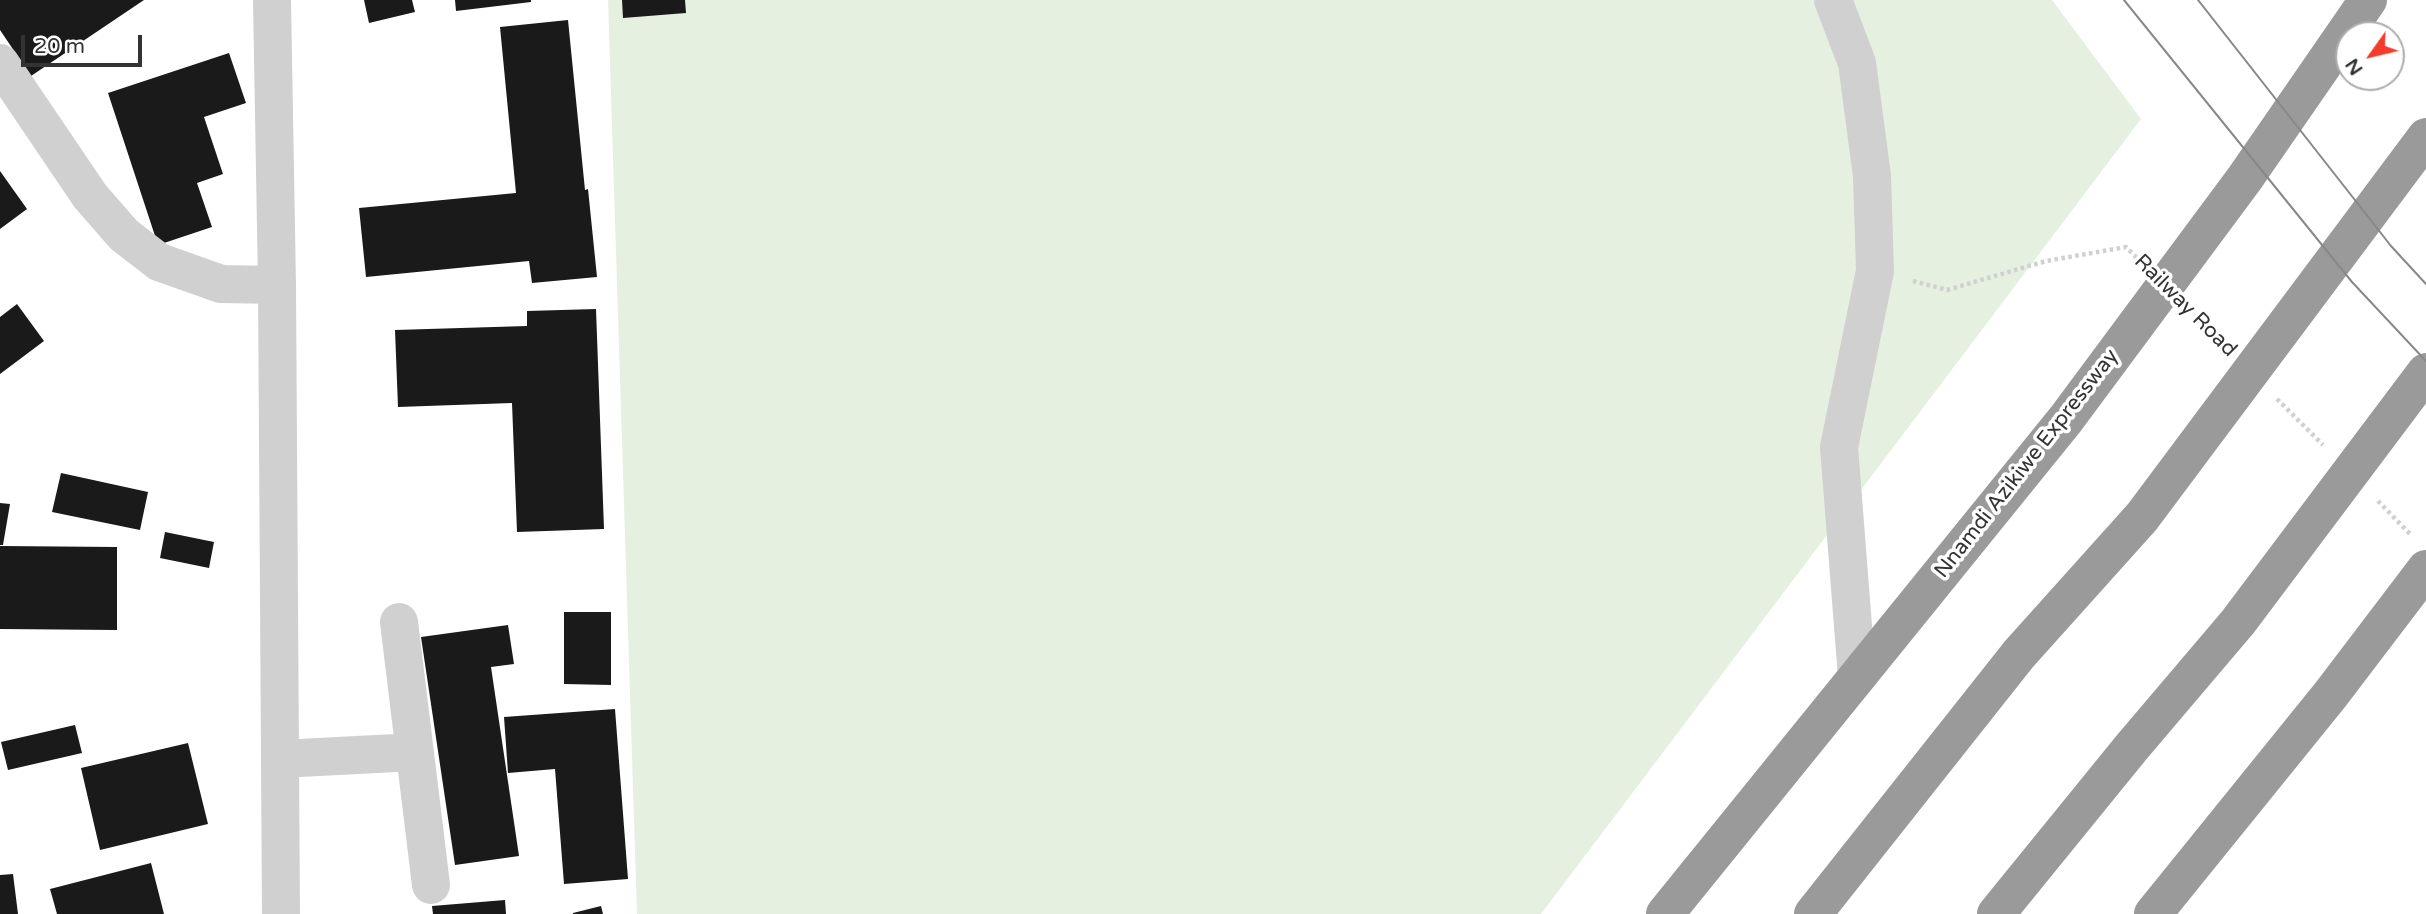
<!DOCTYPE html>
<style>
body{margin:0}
#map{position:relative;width:2426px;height:914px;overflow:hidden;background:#fff;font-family:"Varela Round",sans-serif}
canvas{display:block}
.north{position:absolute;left:2335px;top:21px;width:70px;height:70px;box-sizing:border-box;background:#fff;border:2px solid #adadad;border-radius:50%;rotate:236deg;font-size:19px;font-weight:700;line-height:28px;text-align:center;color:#333}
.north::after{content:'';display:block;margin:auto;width:24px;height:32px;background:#f33d2c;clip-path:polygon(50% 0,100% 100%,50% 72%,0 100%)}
.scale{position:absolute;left:21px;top:35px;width:121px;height:32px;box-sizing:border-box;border:4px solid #333;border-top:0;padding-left:9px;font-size:21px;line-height:24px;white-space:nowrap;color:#333;-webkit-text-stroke:5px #fff;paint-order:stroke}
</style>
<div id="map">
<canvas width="2426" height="914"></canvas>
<div class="north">N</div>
<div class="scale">20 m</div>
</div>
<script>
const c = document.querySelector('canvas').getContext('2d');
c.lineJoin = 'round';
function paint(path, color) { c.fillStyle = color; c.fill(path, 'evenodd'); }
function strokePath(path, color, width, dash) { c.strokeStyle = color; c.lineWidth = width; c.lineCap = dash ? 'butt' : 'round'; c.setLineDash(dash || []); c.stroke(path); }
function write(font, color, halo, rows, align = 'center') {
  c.font = font + ' "Varela Round",sans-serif'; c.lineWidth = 7; c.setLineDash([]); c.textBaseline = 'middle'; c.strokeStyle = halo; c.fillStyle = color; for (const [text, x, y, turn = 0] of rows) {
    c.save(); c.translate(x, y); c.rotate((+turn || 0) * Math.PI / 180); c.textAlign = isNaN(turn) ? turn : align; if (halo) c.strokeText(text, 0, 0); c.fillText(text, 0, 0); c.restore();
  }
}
paint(new Path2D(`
 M608,0H2052L2141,119L1541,914H637Z`), '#e6f0e1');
paint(new Path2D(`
 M0,0H144L31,76L0,30Z
 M364,0H412L415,12L369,23Z
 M455,0H531V2L456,11Z
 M622,0H685L686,13L623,18Z
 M568,20L585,190L588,189L597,277L532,283L529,261L366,277L359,208L516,193L500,27Z
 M229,53L246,103L204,117L223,174L197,183L212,227L158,245L108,93Z
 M0,171L27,209L0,229Z
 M17,304L44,341L0,374V317Z
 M596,309L604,529L517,532L512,403L398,407L395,330L527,326V311Z
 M61,473L148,492L140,530L52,512Z
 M0,503L10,504L3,545H0Z
 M165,532L214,542L209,568L160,558Z
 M0,546L117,547V630L0,629Z
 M564,612H611V685L564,684Z
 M508,625L514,664L491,667L519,856L455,865L421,637Z
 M615,709L628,879L564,884L555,769L508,773L504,717Z
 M75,725L82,753L8,770L1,742Z
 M188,743L208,824L100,850L81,768Z
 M151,863L164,914H57L50,889Z
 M13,874L18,914H0V875Z
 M505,900L506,914H433L432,906Z
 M601,906L603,914H573V913Z`), '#1a1a1a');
strokePath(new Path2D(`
 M1913,281L1947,290L2046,261L2126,247L2138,259
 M2194,315L2222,343
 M2277,399L2323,445
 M2378,501L2411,535`), '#d0d0d0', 4.5, [3.5, 3.5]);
strokePath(new Path2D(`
 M272,0L277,285L281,914
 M1833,0L1857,63L1872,176L1875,271L1839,447L1857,677
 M0,63L90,196L124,235L159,262L221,284L277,285
 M399,622L431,885
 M280,759L415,752`), '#d0d0d0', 38);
strokePath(new Path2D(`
 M1665,914L2066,419L2245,178L2368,0
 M1813,914L2019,654L2142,517L2426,137
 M1996,914L2131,748L2238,622L2426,372
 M2153,914L2331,694L2426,569`), '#9a9a9a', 38);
strokePath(new Path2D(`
 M2124,0L2352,282L2426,361
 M2198,0L2391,246L2426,284`), '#888', 2);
write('21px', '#333', '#fff', [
 ["Railway Road",2185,306,45],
 ["Nnamdi Azikiwe Expressway",2027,464,-52]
]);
</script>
